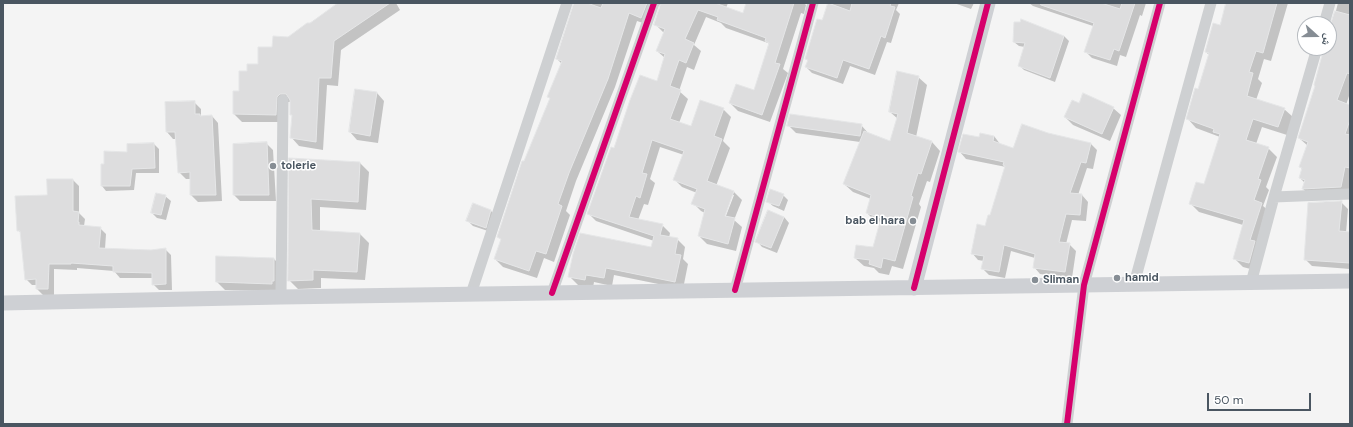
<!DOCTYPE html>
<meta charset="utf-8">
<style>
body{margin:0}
#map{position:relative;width:1353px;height:427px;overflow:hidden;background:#f4f4f4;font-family:"DM Sans","Noto Naskh Arabic",sans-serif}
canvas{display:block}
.frame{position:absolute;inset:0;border:4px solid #4a5661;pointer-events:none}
.north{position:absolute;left:1297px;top:16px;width:40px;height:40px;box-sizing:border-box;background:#fff;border:1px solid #b7bbc0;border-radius:50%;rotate:111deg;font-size:11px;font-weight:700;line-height:16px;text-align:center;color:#4a5661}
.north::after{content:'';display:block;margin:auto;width:14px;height:18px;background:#868d94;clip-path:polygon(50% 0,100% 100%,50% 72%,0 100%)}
.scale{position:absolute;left:1207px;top:393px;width:104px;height:18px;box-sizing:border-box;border:2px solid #4a5661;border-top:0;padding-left:5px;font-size:12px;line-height:14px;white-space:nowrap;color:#4a5661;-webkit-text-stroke:3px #fff;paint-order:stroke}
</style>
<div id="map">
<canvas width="1353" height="427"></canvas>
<div class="frame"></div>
<div class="north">ش</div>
<div class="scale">50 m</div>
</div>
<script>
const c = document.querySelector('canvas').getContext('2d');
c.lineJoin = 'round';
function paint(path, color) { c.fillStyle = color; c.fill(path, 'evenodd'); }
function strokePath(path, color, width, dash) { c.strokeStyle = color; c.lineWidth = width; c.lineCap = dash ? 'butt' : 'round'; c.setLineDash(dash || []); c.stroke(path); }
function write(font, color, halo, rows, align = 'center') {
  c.font = font + ' "DM Sans",sans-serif'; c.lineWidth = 3; c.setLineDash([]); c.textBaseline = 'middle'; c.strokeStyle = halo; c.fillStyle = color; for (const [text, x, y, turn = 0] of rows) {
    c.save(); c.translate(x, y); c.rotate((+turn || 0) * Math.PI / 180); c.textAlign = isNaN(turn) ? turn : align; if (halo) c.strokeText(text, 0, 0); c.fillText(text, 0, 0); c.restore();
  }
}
paint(new Path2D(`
 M340,3H396L400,10L341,50L338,86L327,85L323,150L299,146L291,137L293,116L291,114V102H288L284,122H242L234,114L240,92L273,48Z
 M575,3H728L726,8L743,14L747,3H804L806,5L804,14L801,13L783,69L788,73L770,122L738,111L730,103L754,91L770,45L768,43L726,28L721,23L706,17L694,45L701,51L694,70L687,67L679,91L688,99L679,123L691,127L723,109L731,117L723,141L730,148L716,186L734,192L742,200L734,220L742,227L736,251L707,244L699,236L705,213L701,211L693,203L697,193L682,187L674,179L684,155L660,147L650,179L655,183L648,205L644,204L638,220L662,225L670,233L669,238L677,239L685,247L683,259L688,264L683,289L614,275L612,286L594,282L593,288L578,285L570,277L652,248L654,241L596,221L588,213L615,149L657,82L665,58L657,51L664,33L655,24L662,4L655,8L649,25L637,21L615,87L576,181L566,211L570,215L554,262L544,258L537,278L503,267L495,259L502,240L498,237L524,163L551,99L548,97L562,64L557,59ZM732,195H734L724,221L722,220Z
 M833,3H899L896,10L900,14L891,43L887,42L875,75L850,66L843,84L812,73L806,67L808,61L806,59L823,22Z
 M954,3H974L971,9Z
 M1029,3H1146L1142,16L1140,15L1126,57L1120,55L1117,66L1092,58L1085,51L1093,26L1033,6Z
 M1227,3H1288L1271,61L1264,59L1258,79L1262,83L1256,100L1284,109L1293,117L1287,135L1262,127L1256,144L1268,148L1277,157L1266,187L1269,190L1263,206L1270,212L1258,271L1243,267L1234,258L1243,225L1199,212L1190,203L1204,185L1220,137L1196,128L1188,119L1199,90L1209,55L1206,52L1221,27Z
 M1338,3H1350V93L1346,105L1350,106V195L1311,196L1303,189L1305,183L1300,178L1303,170L1300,167L1308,146L1299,138L1316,86L1325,48H1329V30L1332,26Z
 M1064,36L1069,41L1055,82L1024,70L1019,65L1025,47L1019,46L1014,42Z
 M918,77L927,85L916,137L932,142L940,151L930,182L927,181L919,204L921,207L903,269L892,266L889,275L879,273L874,268L864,266L855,258L874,248L881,223L875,221L867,213L871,199L853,192L844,184L860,142L796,133L788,125H861L869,134L891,142L898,119L890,112Z
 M377,93L384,101L378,143L357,140L350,132Z
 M194,102L201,109V117L212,116L218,123L222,201L198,202L191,195V179H186L179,172L177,139H173L167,132Z
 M1079,104L1113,108L1121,115L1110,141L1073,125L1065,117Z
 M1048,134L1090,143L1097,150L1093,169L1087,168L1078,195H1082L1088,202L1086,221L1072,220L1066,244H1069L1076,251L1072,278L1040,274L1034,267L1035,258L1011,251L1005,278L989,275L982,268L984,261L978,260L972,253L991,216L1006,167L966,159L960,152L980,139L994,136L1000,144L1014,149Z
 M266,143L273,150L276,201H240L234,195Z
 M154,144L159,149V173H136L134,190L106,191L102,186L128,153Z
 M290,159L360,163L369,172L366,210L320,207V231L360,234L369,243L365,280L321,278V288L298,289L289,280Z
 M73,180L79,186V213L85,219L84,226L100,228L106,234L105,249L151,251L165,249L171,255L172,290H159L153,284V278H120L114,271L77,268V270L54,269V295H43L37,289V285H32L26,279L22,234L18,230L48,196Z
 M783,195L788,200L784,211L773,206L767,201Z
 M165,196L171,201L166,220L157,218L152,213Z
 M1341,202L1348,209L1346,233H1350V269L1312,266L1305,259Z
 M473,204L491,211L496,216L491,232L473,226L468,221Z
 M768,211L784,217L789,223L777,253L762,247L757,241Z
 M3,244L4,245L3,260Z
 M217,257L274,259L282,267L279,291L225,290L217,282Z`), '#0003');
const building = new Path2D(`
 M338,3H390L334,41L331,78H319L316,142L290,138L292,115H290V100L286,94H280L277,97L276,115L233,114V91H239V71H247V64H258V47H272L273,36L288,37L307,23H310Z
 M574,3H587L601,8L603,3H647L641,18L629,13L608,79L569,173L558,204L562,206L546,254L536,251L529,271L494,259L501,239L497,237L522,161H524L550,98L547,97L562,61L556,59Z
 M661,3H715L743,13L746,3H794L775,63L780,64L762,115L729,103L736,84L754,90L769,43L765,41L766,38L717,20L718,17L698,10L685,39L694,43L686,63L679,60L670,86L681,90L670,119L691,126L700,100L724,108L714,136L722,139L707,181L734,191L725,216L735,218L728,244L698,236L705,209L691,204L697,189L673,180L684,151L652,140L642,173L647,174L640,198L636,196L629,217L663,224L660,235L678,238L675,254L681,255L675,282L606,268L604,278L586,275L585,280L568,277L573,254L580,233L651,247L654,236L587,214L611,147L614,148L630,100L640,75L657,81L665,54L656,51L665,29L654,25Z
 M828,3L850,11L852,3H891L890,6L895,7L885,38L881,36L869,69L843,60L837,78L805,67L808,60L805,59L817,19L822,20Z
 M1041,3H1101L1120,9L1122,3H1135L1119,51L1114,49L1110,60L1084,52L1094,23L1041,5Z
 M1226,3H1277L1263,53L1256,51L1249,72L1253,73L1247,96L1285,108L1278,127L1253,119L1246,140L1269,147L1258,179L1261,180L1254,200L1262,203L1250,240L1255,241L1249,263L1233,259L1244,220L1189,204L1196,182L1204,184L1220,134L1213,132L1214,129L1186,119L1195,88L1198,89L1209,53L1205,52L1213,23L1220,25Z
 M1335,11L1350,15V74L1347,73L1337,100L1350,105V120L1345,134L1350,135V168L1345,167L1341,187L1302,189L1305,180L1299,178L1302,168L1299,167L1308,142L1298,138L1315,86L1314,85L1324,48H1329V29Z
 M1021,19L1064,36L1050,78L1018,66L1025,43L1013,42L1014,22H1020Z
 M897,71L919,76L907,133L932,141L921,174L918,173L911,196L913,197L895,261L883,258L881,268L869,264L870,260L854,258L856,245L873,247L881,218L866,213L871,195L843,184L864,131L890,141L898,114L889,112Z
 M355,89L377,92L370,136L349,132Z
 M1083,93L1114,107L1102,134L1064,117L1072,100L1079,103Z
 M195,101V114H200V116L212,115L216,195H190V172L178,173L175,132H166L165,102Z
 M790,114L862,124L860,136L787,126Z
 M1022,124L1048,133L1091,143L1086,163L1081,162L1070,193L1082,194L1080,215L1066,214L1059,242L1070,243L1065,272L1033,268L1035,254L1004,245L999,272L981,269L984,256L971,254L977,224L985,226L988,215H990L1005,166L1003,165L1004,162L958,152L963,134L979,137L980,133L994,136L993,141L1013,148Z
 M267,142L269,195H233V144Z
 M154,143L155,168L132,169L130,186H101V164H104V151L127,152V144Z
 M289,158L360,162L358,202L311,199L312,230L360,233L357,272L313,270V280L288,281Z
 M47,179H73V211L79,212L78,222H79V225L101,227L99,248L151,250L166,248V284L152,285V273L113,272V266L71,263V264H49L48,289H36V279L25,280L20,231H17L15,196L47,195Z
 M770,189L784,194L779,206L766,202Z
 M156,193L166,195L161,215L151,213Z
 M1342,201L1339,231L1350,232V263L1304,260L1308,203Z
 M473,203L491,210L486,228L466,221Z
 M768,210L784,217L771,248L755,242Z
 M216,256L274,258V281H272V284L216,282Z`);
paint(building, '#ddddde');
strokePath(building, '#e5e6e7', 1);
strokePath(new Path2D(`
 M1324,24L1330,3
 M1274,197L1350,194
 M1251,283L1274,197L1317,48
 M1134,284L1211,3
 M735,290L813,3
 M552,293L654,3
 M471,294L567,3
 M281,297L283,100
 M1067,424L1084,285L1160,3`), '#ced0d2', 11);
strokePath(new Path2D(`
 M914,288L988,3
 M3,303L281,297L1350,281`), '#ced0d4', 15);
strokePath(new Path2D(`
 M914,288L988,3
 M735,290L813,3
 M552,293L654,3
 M1067,424L1084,285L1160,3`), '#d6006c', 6);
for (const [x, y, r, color] of [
 [273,166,4,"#868d94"],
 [913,221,4,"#868d94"],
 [1117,278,4,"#868d94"],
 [1035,280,4,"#868d94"]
]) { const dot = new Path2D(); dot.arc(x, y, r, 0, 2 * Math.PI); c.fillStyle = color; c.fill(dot); strokePath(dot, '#fff', 1.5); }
write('bold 11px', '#4a5661', '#fff', [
 ["tolerie",281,166],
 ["bab el hara",905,221,"right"],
 ["hamid",1125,278],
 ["Sliman",1043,280]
], 'left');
</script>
